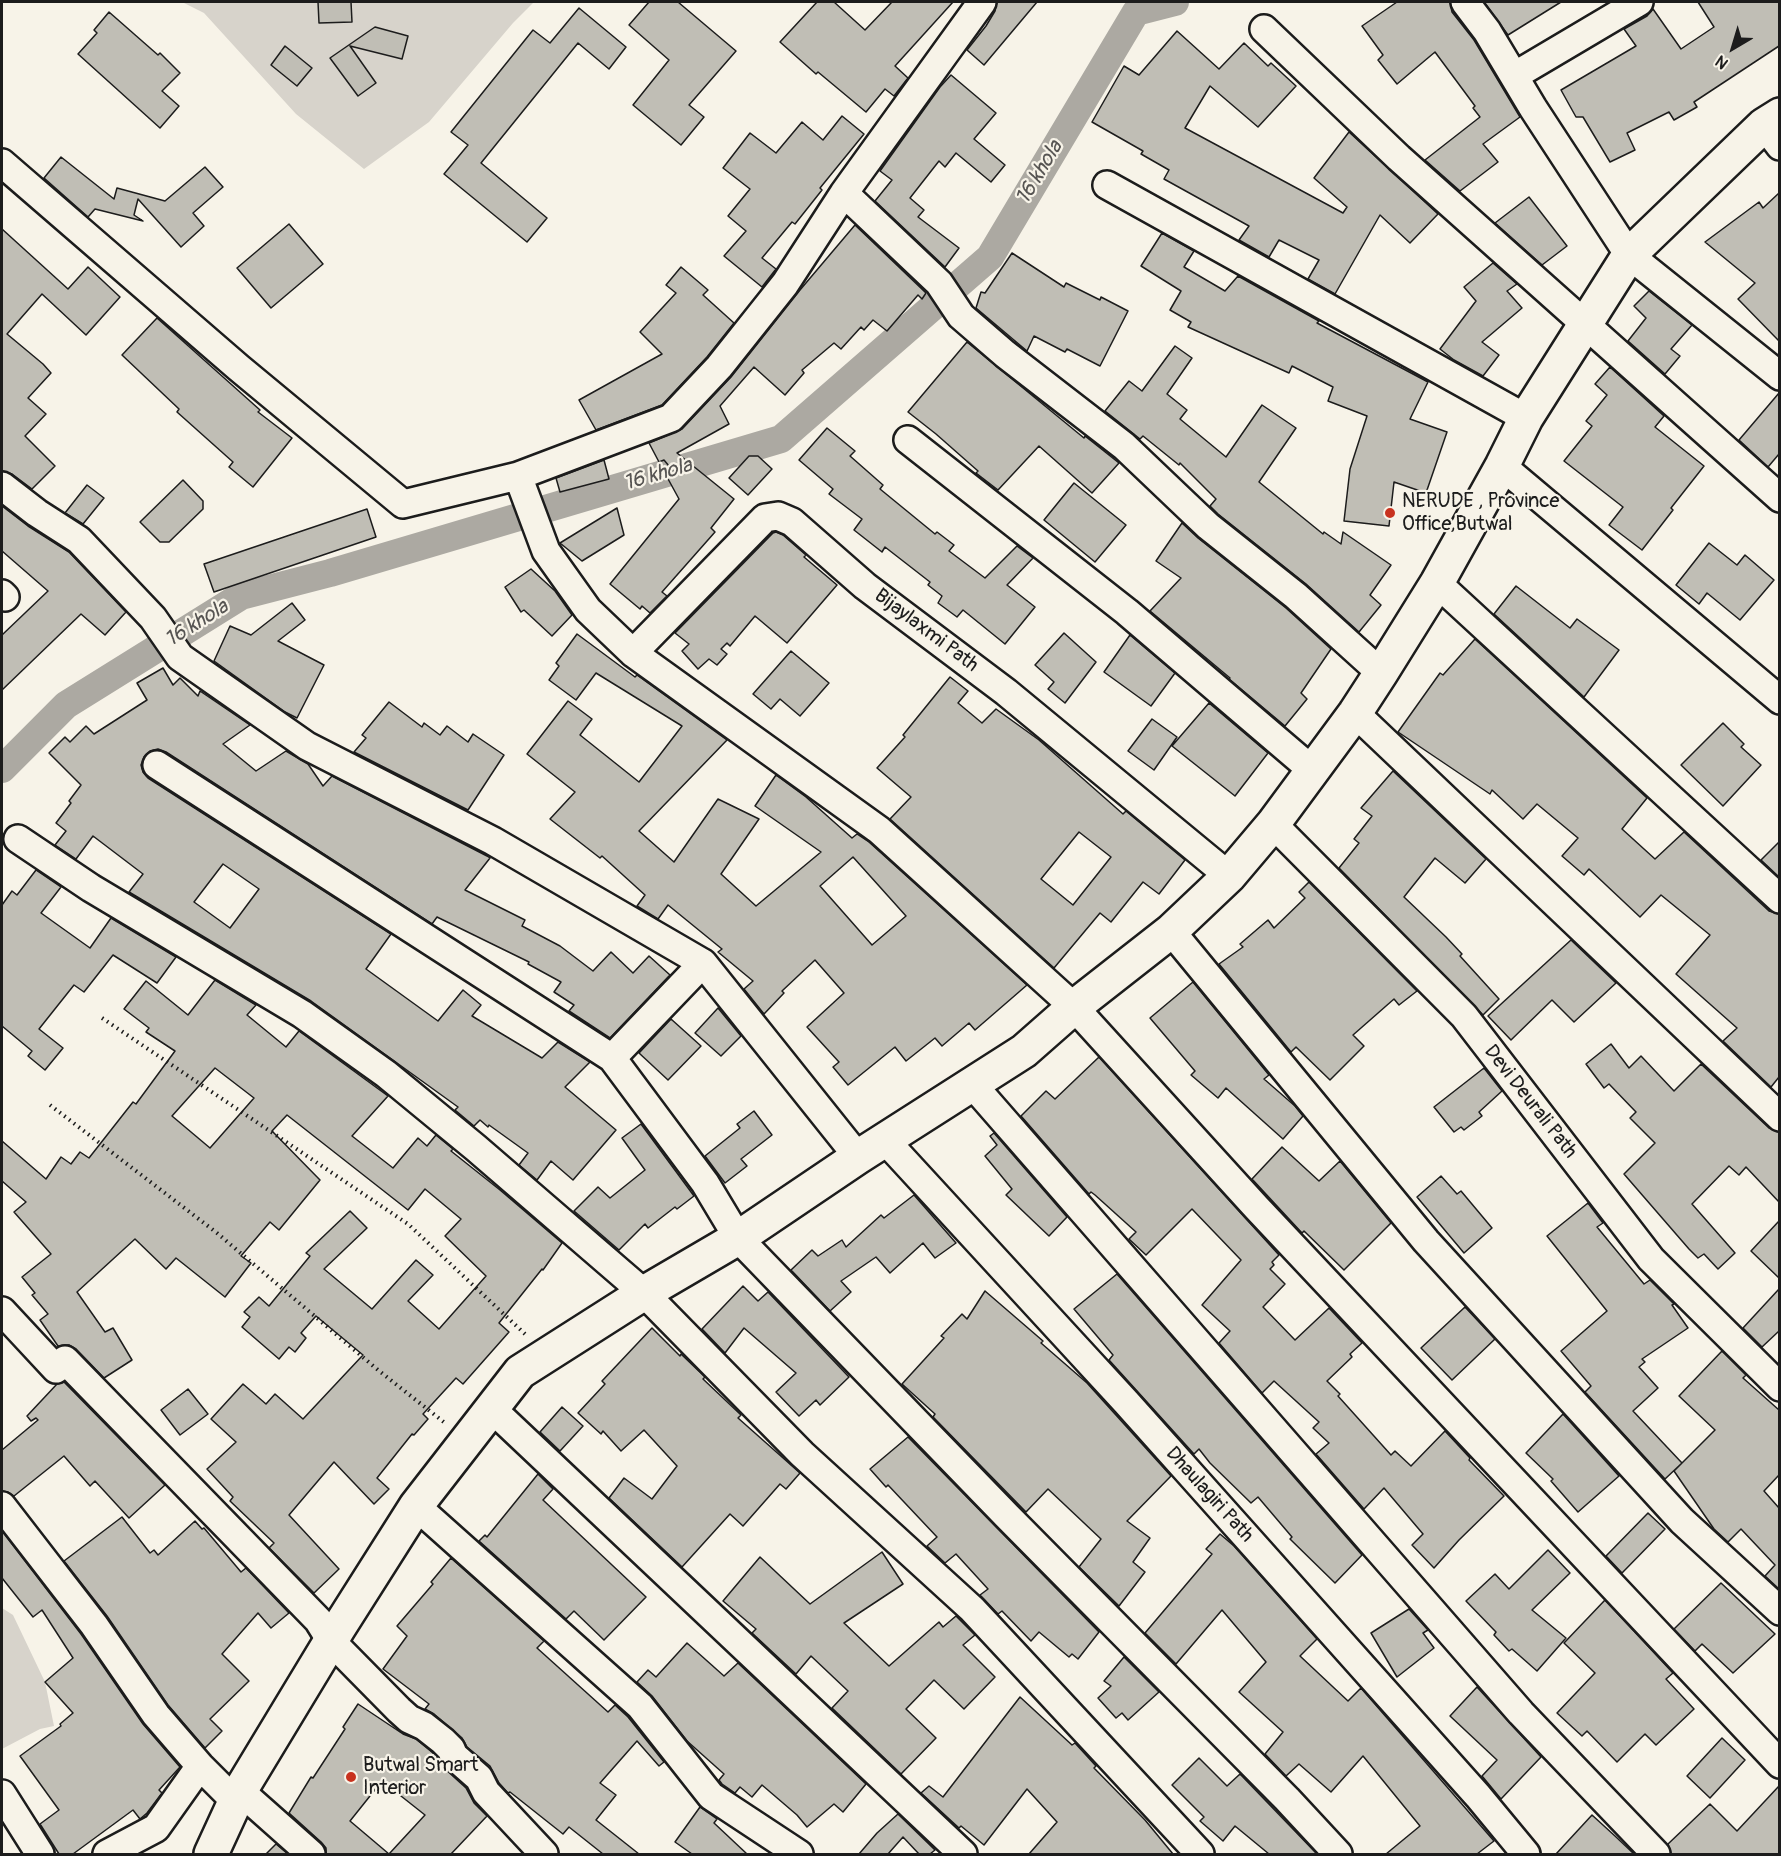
<!DOCTYPE html>
<style>
body{margin:0}
#map{position:relative;width:1781px;height:1856px;overflow:hidden;background:#f7f3e8;font-family:Pangolin,sans-serif}
canvas{display:block}
.frame{position:absolute;inset:0;border:3px solid #1c1c1c;pointer-events:none}
.north{position:absolute;left:1703px;top:18px;width:60px;height:60px;-webkit-text-stroke:4px #f7f3e8;paint-order:stroke;rotate:218deg;font-size:16px;font-weight:700;line-height:24px;text-align:center;color:#1c1c1c}
.north::after{content:'';display:block;margin:auto;width:21px;height:27px;background:#1c1c1c;clip-path:polygon(50% 0,100% 100%,50% 72%,0 100%)}
</style>
<div id="map">
<canvas width="1781" height="1856"></canvas>
<div class="frame"></div>
<div class="north">N</div>
</div>
<script>
const c = document.querySelector('canvas').getContext('2d');
c.lineJoin = 'round';
function paint(path, color) { c.fillStyle = color; c.fill(path, 'evenodd'); }
function strokePath(path, color, width, dash) { c.strokeStyle = color; c.lineWidth = width; c.lineCap = dash ? 'butt' : 'round'; c.setLineDash(dash || []); c.stroke(path); }
function write(font, color, halo, rows, align = 'center') {
  c.font = font + ' Pangolin,sans-serif'; c.lineWidth = 4.5; c.setLineDash([]); c.textBaseline = 'middle'; c.strokeStyle = halo; c.fillStyle = color; for (const [text, x, y, turn = 0] of rows) {
    c.save(); c.translate(x, y); c.rotate((+turn || 0) * Math.PI / 180); c.textAlign = isNaN(turn) ? turn : align; if (halo) c.strokeText(text, 0, 0); c.fillText(text, 0, 0); c.restore();
  }
}
paint(new Path2D(`
 M182,2H534L513,23L429,122L364,169L296,114L204,13Z
 M2,1608L13,1615L45,1682L54,1726L40,1729L2,1749Z`), '#d7d3cb');
strokePath(new Path2D(`
 M2,769L66,705L241,596L330,573L781,439L990,257L1136,12L1175,2`), '#aca9a2', 28);
const building = new Path2D(`
 M318,2H351L352,22L319,23Z
 M649,2H678L736,51L689,105L704,117L681,145L633,105L669,60L629,25Z
 M817,2H834L865,30L892,2H953L895,66L908,78L894,96L885,89L866,112L818,72L816,74L780,42Z
 M997,2H1037L984,65L967,50L986,26L995,11Z
 M1397,2H1450L1452,12L1474,40L1520,117L1483,144L1498,162L1460,191L1425,160L1480,117L1473,108L1475,106L1435,52L1397,84L1378,60L1383,55L1362,26Z
 M1484,2H1561L1508,35Z
 M1698,2H1779V46L1694,102L1697,107L1674,120L1669,112L1627,133L1635,150L1610,162L1583,117H1576L1561,90L1636,46L1624,29L1647,16L1653,9L1681,49L1714,27Z
 M579,8L626,47L609,69L578,43L481,163L547,218L527,242L444,174L468,145L451,132L533,30L550,43Z
 M109,12L158,55L160,53L180,73L162,91L179,106L160,128L78,54L97,33L94,30Z
 M375,27L408,36L402,59L350,46L376,83L358,96L330,58Z
 M1177,31L1219,69L1244,43L1268,66L1271,63L1296,86L1258,127L1210,86L1185,128L1343,213L1347,207L1314,178L1349,132L1438,214L1410,243L1380,215L1335,294L1308,279L1319,260L1279,240L1269,257L1239,240L1249,226L1164,179L1169,170L1141,154L1143,151L1092,122L1124,66L1139,75Z
 M285,46L312,68L297,86L271,65Z
 M951,75L996,113L974,139L1005,165L991,182L956,153L945,167L939,161L910,198L924,210L918,217L959,248L945,267L875,201L892,180L880,171L940,87Z
 M842,116L864,134L820,188L822,190L795,224L792,222L762,258L776,269L762,287L724,256L746,231L728,216L750,189L723,168L750,133L776,153L802,122L823,140Z
 M61,157L114,199L117,188L165,201L205,167L223,187L193,213L204,226L181,247L138,199L134,215L143,221L95,209L88,217L44,178Z
 M1779,193V341L1738,299L1755,283L1705,242L1759,202L1763,208Z
 M1529,197L1567,246L1542,265L1495,223Z
 M289,224L323,264L271,308L237,268Z
 M855,225L926,293L922,299L918,295L887,331L873,320L864,330L861,327L841,349L834,343L802,370L804,373L785,395L754,367L720,406L729,424L677,453L734,499L711,528L715,532L662,592L667,596L650,613L642,606L640,609L610,584L679,499L667,477L674,472L664,460L659,462L649,443L682,429L731,377L800,290Z
 M2,229L68,289L88,267L120,297L86,335L42,294L7,334L43,364L51,373L28,398L46,414L25,436L55,466L32,489L12,474L2,471Z
 M1162,233L1194,251L1184,267L1225,291L1238,276L1319,321L1317,323L1428,382L1410,419L1447,432L1426,493L1394,482L1389,526L1344,521L1350,469L1367,416L1328,401L1333,387L1292,366L1289,373L1188,327L1191,322L1170,310L1181,291L1141,266Z
 M1012,253L1064,287L1066,283L1100,300L1101,297L1128,311L1100,366L1067,349L1065,352L1034,336L1027,351L976,308L981,292L985,293Z
 M1493,263L1517,284L1507,291L1522,308L1482,342L1499,355L1483,376L1454,360L1440,349L1476,301L1464,287Z
 M681,267L708,290L703,295L734,323L707,357L662,405L596,430L579,400L662,354L640,332L676,293L666,285Z
 M1649,291L1692,325L1671,349L1680,356L1665,374L1628,341L1646,318L1634,306Z
 M157,318L260,410L258,412L292,438L253,487L229,467L233,462L177,412L179,409L122,355Z
 M967,342L1084,438L1085,436L1119,463L1092,493L1039,446L998,490L976,473L978,471L936,434L908,412Z
 M1175,346L1192,358L1167,394L1187,410L1180,419L1226,457L1262,405L1296,428L1259,482L1323,534L1324,532L1341,544L1343,532L1391,565L1370,595L1381,605L1359,632L1306,584L1218,514L1210,506L1216,499L1180,463L1179,465L1143,436L1140,439L1105,411L1129,381L1142,391Z
 M1610,367L1664,416L1655,427L1704,466L1671,508L1673,510L1642,550L1609,525L1623,507L1564,461L1592,426L1586,421L1607,395L1595,384Z
 M1779,393V454L1768,467L1739,440Z
 M827,428L855,451L850,456L883,485L880,489L935,534L937,532L954,545L949,551L985,578L1017,546L1033,558L1007,585L1035,607L1005,644L963,610L957,617L938,603L942,596L928,585L930,582L885,547L882,552L854,530L862,519L829,494L833,489L799,460Z
 M749,456H758L772,469L748,495L729,478Z
 M604,460L609,479L560,492L556,478Z
 M183,480L203,501V509L169,542H160L140,522Z
 M1074,483L1126,525L1095,562L1044,520Z
 M87,485L104,498L83,524L65,513Z
 M2,506L28,526L69,552L126,612L105,635L81,614L2,690V635L48,591L2,551Z
 M617,508L624,535L582,561L560,543Z
 M367,509L376,537L214,592L204,564Z
 M1182,523L1198,538L1286,608L1331,649L1301,693L1307,699L1285,726L1229,679L1230,678L1150,611L1181,578L1156,561Z
 M776,532L783,535L806,555L804,557L837,585L787,643L755,616L730,646L727,643L721,649L727,654L717,665L709,659L698,669L682,651L689,644L675,633L773,533Z
 M1709,543L1737,565L1745,555L1774,580L1740,620L1707,593L1699,604L1676,585Z
 M531,569L555,591L572,615L552,636L524,610L521,612L505,587Z
 M1516,586L1570,628L1577,619L1619,650L1584,697L1494,614Z
 M292,603L305,620L278,641L324,665L297,718L285,712L214,661L230,626L251,635Z
 M1064,633L1096,662L1065,703L1048,689L1054,682L1035,665Z
 M577,634L635,677L637,675L727,740L639,831L674,862L718,799L759,819L721,874L756,906L821,852L755,806L776,775L806,797L852,838L857,834L869,842L1027,985L975,1030L969,1023L942,1046L935,1038L906,1061L895,1047L848,1085L833,1067L839,1062L807,1027L844,993L815,960L782,991L784,993L764,1014L744,989L753,981L718,952L722,949L668,905L658,919L637,906L645,895L602,856L600,858L550,819L575,792L527,754L568,701L592,719L580,735L639,782L682,726L596,673L576,700L549,680L559,666L556,663ZM853,857L906,916L872,945L820,886Z
 M1130,635L1175,673L1151,706L1104,672Z
 M1475,639L1647,798L1622,829L1655,859L1684,832L1769,911L1779,914V1077L1771,1087L1723,1041L1737,1028L1676,974L1710,935L1661,895L1640,917L1589,869L1584,875L1562,856L1578,838L1537,804L1523,819L1492,790L1490,794L1398,732L1440,673L1443,675Z
 M791,651L829,683L800,716L780,699L771,709L753,694Z
 M163,668L173,685L180,678L198,696L200,691L250,725L223,744L256,771L286,751L308,764L323,786L332,776L487,856L490,858L465,890L525,920L522,926L560,946L593,971L611,952L633,973L649,956L670,975L610,1038L569,1011L574,1005L554,992L561,982L528,964L529,962L437,917L432,924L166,752L158,749L150,751L144,757L141,765L143,772L148,778L391,934L366,969L438,1021L463,990L481,1005L472,1016L542,1058L558,1042L590,1062L565,1087L616,1130L573,1180L551,1161L537,1180L519,1165L528,1153L489,1125L488,1127L480,1120L474,1126L455,1110L458,1107L311,1001L129,892L143,874L93,836L76,859L55,845L66,831L56,823L71,803L69,801L81,785L49,753L65,737L70,742L86,726L94,734L147,700L137,683ZM223,864L259,889L230,928L194,902Z
 M950,677L968,691L958,703L982,723L996,709L1039,740L1123,814L1126,811L1185,860L1159,894L1143,882L1111,922L1100,913L1054,968L890,819L911,797L877,768L905,737L903,735ZM1079,832L1111,857L1073,905L1041,879Z
 M389,702L422,727L424,723L440,735L447,726L468,742L473,734L504,755L468,810L354,752L366,738L362,735Z
 M1209,703L1268,753L1235,796L1172,746Z
 M1152,719L1177,737L1154,770L1128,751Z
 M1723,723L1744,744L1741,747L1761,765L1723,806L1681,765Z
 M1393,771L1486,859L1465,883L1435,858L1404,897L1446,937L1462,954L1460,956L1499,999L1483,1015L1339,868L1359,843L1354,839L1372,816L1361,808Z
 M1779,842V877L1761,860Z
 M36,870L61,887L41,913L90,948L111,918L176,957L157,983L113,955L84,992L74,985L39,1029L63,1048L45,1070L28,1056L32,1051L2,1026V905L12,891L17,895Z
 M1309,882L1417,991L1399,1005L1394,999L1353,1035L1364,1046L1330,1080L1296,1047L1291,1052L1219,964L1243,947L1240,944L1268,920L1274,928L1305,898L1299,892Z
 M1571,940L1616,983L1574,1022L1552,1000L1511,1040L1488,1016Z
 M215,980L256,1005L247,1015L286,1047L299,1031L388,1096L352,1136L393,1168L418,1138L427,1146L436,1135L453,1149L451,1151L500,1190L562,1243L543,1270L542,1269L499,1323L509,1332L463,1384L456,1378L423,1414L428,1419L414,1435L412,1434L377,1478L389,1489L374,1504L334,1462L289,1515L339,1569L314,1593L269,1548L274,1543L230,1501L233,1497L207,1469L236,1442L211,1419L243,1384L266,1404L275,1394L303,1419L363,1355L316,1316L301,1333L306,1338L295,1352L289,1347L279,1359L242,1327L250,1317L244,1312L259,1297L269,1306L310,1256L306,1253L350,1211L367,1228L324,1269L372,1309L416,1260L433,1275L408,1301L439,1329L486,1276L445,1236L461,1219L425,1189L408,1210L287,1115L272,1131L320,1180L279,1230L270,1222L241,1256L251,1263L225,1297L176,1258L166,1269L135,1239L77,1292L105,1332L113,1328L132,1360L104,1378L76,1349L69,1345L58,1346L40,1320L48,1314L32,1295L35,1293L22,1277L51,1254L14,1212L26,1202L2,1181V1141L46,1179L61,1157L71,1164L80,1152L89,1158L133,1102L136,1104L175,1051L146,1032L149,1028L124,1009L146,981L188,1015ZM215,1068L254,1098L210,1148L172,1116Z
 M1193,982L1269,1075L1264,1079L1295,1106L1303,1116L1283,1139L1226,1088L1218,1098L1191,1075L1195,1071L1150,1018Z
 M718,1008L741,1036L721,1056L695,1033Z
 M671,1019L701,1046L668,1080L639,1053Z
 M1611,1044L1629,1068L1641,1056L1674,1091L1701,1064L1769,1128L1779,1132V1202L1746,1167L1739,1175L1729,1166L1692,1204L1735,1253L1718,1269L1704,1254L1698,1258L1689,1249L1624,1174L1655,1143L1630,1118L1636,1112L1609,1084L1604,1088L1586,1064Z
 M1099,1057L1279,1255L1272,1262L1274,1265L1270,1269L1285,1284L1263,1307L1295,1340L1329,1308L1362,1343L1350,1354L1352,1357L1327,1381L1340,1394L1338,1396L1391,1455L1395,1451L1411,1466L1445,1431L1470,1458L1469,1460L1504,1496L1459,1540L1434,1568L1412,1545L1423,1534L1384,1488L1364,1509L1316,1454L1329,1443L1313,1428L1319,1422L1274,1381L1262,1393L1219,1343L1230,1331L1202,1305L1241,1260L1192,1209L1146,1255L1129,1239L1136,1232L1095,1195L1091,1192L1089,1194L1021,1116L1046,1091L1055,1099Z
 M1484,1068L1502,1091L1479,1112L1482,1116L1464,1130L1461,1127L1454,1132L1434,1107Z
 M754,1111L772,1135L741,1159L747,1166L725,1183L705,1156L740,1128L737,1124Z
 M641,1124L694,1196L677,1209L675,1207L648,1228L645,1224L619,1250L574,1211L598,1187L610,1198L645,1170L622,1138Z
 M994,1133L1067,1217L1049,1236L1006,1195L1012,1189L985,1156L997,1145L990,1136Z
 M1282,1147L1319,1181L1340,1161L1391,1223L1344,1270L1304,1231L1302,1233L1252,1179Z
 M1441,1176L1457,1194L1461,1191L1492,1228L1464,1253L1417,1197Z
 M914,1195L956,1243L935,1258L923,1243L890,1273L876,1257L841,1281L851,1292L830,1311L791,1270L812,1250L818,1256L842,1240L846,1247L881,1215L884,1218Z
 M1588,1203L1603,1223L1597,1227L1644,1284L1650,1280L1674,1304L1672,1305L1688,1328L1642,1359L1645,1362L1639,1367L1658,1388L1633,1411L1682,1463L1665,1479L1585,1392L1591,1386L1561,1351L1607,1311L1547,1236Z
 M1779,1221V1278L1751,1251Z
 M1117,1274L1362,1555L1335,1583L1290,1539L1292,1537L1258,1497L1251,1503L1210,1463L1199,1449L1194,1454L1109,1360L1113,1355L1074,1309Z
 M743,1286L758,1301L768,1292L849,1377L820,1405L816,1400L799,1416L776,1392L796,1373L744,1328L725,1353L702,1329Z
 M1779,1289V1331L1762,1347L1743,1328Z
 M985,1291L1043,1341L1041,1343L1087,1383L1171,1476L1127,1521L1150,1538L1133,1562L1145,1572L1119,1606L1079,1567L1101,1539L1048,1489L1026,1512L933,1417L935,1414L902,1384L944,1338L941,1336L962,1314L967,1319Z
 M1465,1307L1495,1339L1452,1380L1421,1348Z
 M652,1328L680,1356L681,1354L705,1377L703,1379L741,1415L738,1418L800,1473L786,1489L780,1484L743,1526L730,1514L682,1567L609,1498L624,1478L652,1499L677,1466L644,1430L621,1451L603,1431L601,1434L578,1413L605,1384L602,1381Z
 M1722,1351L1746,1375L1743,1378L1779,1410V1475L1764,1491L1779,1508V1589L1765,1576L1775,1565L1741,1529L1728,1542L1714,1529L1674,1471L1715,1430L1679,1396Z
 M64,1382L165,1485L129,1518L95,1481L90,1486L64,1456L14,1496L8,1492L2,1491V1450L38,1420L36,1418L31,1421L27,1416L57,1384Z
 M188,1389L208,1414L180,1435L161,1410Z
 M562,1407L583,1426L560,1451L540,1432Z
 M1563,1414L1619,1476L1578,1512L1551,1481L1553,1479L1526,1453Z
 M908,1437L1099,1632L1078,1659L1072,1654L1069,1657L1039,1632L1031,1641L1002,1611L998,1614L980,1595L988,1589L956,1554L945,1563L927,1546L937,1537L888,1485L886,1487L870,1469Z
 M538,1474L553,1489L543,1500L646,1597L604,1640L574,1611L566,1619L479,1541L485,1535L487,1537Z
 M1648,1513L1665,1529L1622,1573L1606,1556Z
 M122,1517L150,1553L154,1550L158,1555L195,1521L202,1529L204,1528L241,1572L246,1568L289,1613L271,1628L258,1613L222,1654L249,1681L210,1719L222,1731L205,1748L168,1705L107,1616L64,1561Z
 M2,1531L81,1634L143,1724L180,1767L159,1790L162,1793L147,1813L140,1819L133,1810L73,1854H59L40,1824L59,1810L20,1756L61,1726L60,1724L73,1713L45,1682L73,1658L42,1610L33,1617L2,1578Z
 M1220,1534L1234,1546L1317,1639L1300,1656L1348,1701L1361,1688L1494,1841L1477,1854H1386L1420,1826L1363,1756L1331,1792L1299,1764L1286,1776L1265,1754L1283,1732L1239,1692L1266,1662L1222,1610L1176,1664L1145,1633L1212,1554L1206,1549Z
 M1548,1550L1570,1573L1532,1610L1566,1638L1537,1671L1512,1649L1509,1651L1494,1635L1496,1632L1466,1601L1495,1574L1509,1589Z
 M882,1552L903,1584L844,1623L889,1666L939,1622L943,1627L956,1616L975,1635L963,1645L995,1677L964,1709L934,1680L906,1709L936,1738L901,1774L832,1708L848,1691L811,1656L796,1674L752,1633L756,1629L723,1601L760,1557L810,1604Z
 M451,1558L544,1641L537,1648L608,1712L615,1705L628,1717L664,1762L659,1766L637,1741L600,1783L616,1795L596,1820L639,1854H603L569,1827L563,1834L510,1792L508,1793L499,1783L490,1766L467,1747L462,1738L434,1714L425,1709L429,1704L383,1669L407,1636L397,1626L433,1584L431,1582Z
 M1721,1583L1775,1634L1733,1673L1702,1644L1695,1651L1674,1629Z
 M1605,1600L1673,1673L1666,1679L1694,1709L1656,1745L1645,1734L1617,1762L1587,1731L1582,1736L1557,1713L1595,1673L1564,1643Z
 M1409,1609L1428,1630L1423,1633L1434,1648L1397,1677L1371,1633Z
 M687,1643L724,1676L738,1663L866,1784L843,1812L834,1804L807,1827L797,1815L762,1785L752,1797L740,1787L735,1793L722,1784L719,1780L724,1774L687,1741L652,1696L637,1682L648,1670L656,1677Z
 M1124,1657L1159,1692L1128,1720L1122,1713L1116,1718L1098,1698L1111,1686L1104,1681Z
 M1477,1687L1541,1757L1501,1799L1482,1776L1497,1760L1450,1716Z
 M1020,1697L1072,1745L1075,1743L1096,1766L1094,1768L1145,1820L1173,1854H1029L1057,1822L1027,1789L984,1845L961,1826L959,1828L921,1793L929,1786L943,1797Z
 M358,1704L403,1734L416,1739L433,1753L444,1768L466,1788L474,1803L487,1816L451,1854H389L425,1815L382,1781L350,1821L389,1854H326V1848L321,1842L289,1813L311,1777L313,1778L345,1729L343,1727Z
 M1722,1738L1745,1760L1710,1798L1687,1776Z
 M1199,1758L1227,1786L1240,1774L1317,1854H1269L1235,1826L1223,1841L1200,1821L1204,1817L1172,1785Z
 M1779,1786V1854H1671L1668,1844L1710,1804L1737,1831Z
 M700,1807L717,1819L714,1823L747,1854H692L675,1842Z
 M898,1814L935,1850L930,1854H919L903,1837L888,1854H859L877,1833Z
 M1592,1815L1615,1836L1634,1854H1556Z
 M276,1844L288,1854H266Z`);
paint(building, '#c0beb5');
strokePath(building, '#1c1c1c', 1.5);
const street = new Path2D(`
 M982,2L844,193L785,284L719,367L671,418L518,476L546,551L588,610L633,653L879,830L1074,1007L1256,1207L1780,1764
 M1465,2L1487,31L1533,108L1629,255L1780,376
 M1264,29L1399,158L1780,498
 M1514,76L1639,2
 M1764,125L1780,146
 M2,163L239,368L403,504L518,476
 M1107,185L1526,418
 M844,193L939,283L961,316L1005,354L1124,446L1208,526L1296,596L1381,673
 M908,440L1127,612L1312,770
 M1502,466L1780,700
 M2,486L37,513L79,540L153,618L180,657L307,746L493,841L703,963L858,1157
 M1437,583L1780,899
 M2,594L5,597
 M633,653L765,518L778,516L792,522L865,586L1006,692L1229,876
 M1355,713L1780,1117
 M157,765L612,1058L705,1183L738,1238L1007,1516L1287,1799L1338,1854
 M1273,824L1464,1016L1651,1259L1780,1387
 M18,839L91,888L302,1014L386,1074L476,1148L644,1293L802,1454L972,1609L1200,1854
 M1171,931L1426,1241L1682,1521L1780,1611
 M612,1058L703,963
 M972,1084L1521,1713L1656,1854
 M885,1140L1126,1402L1478,1796L1526,1854
 M2,1311L56,1369L65,1360L318,1620L331,1641L399,1710L409,1719L424,1726L443,1741L451,1749L454,1756L479,1778L486,1792L544,1854
 M491,1408L963,1854
 M2,1506L94,1625L156,1715L200,1766L236,1802
 M416,1506L640,1706L711,1796L799,1854
 M240,1791L311,1854
 M2,1794L40,1854
 M107,1854L156,1828L200,1766`);
const secondary = new Path2D(`
 M211,1854L240,1791L338,1629L416,1506L520,1372L644,1293L738,1238L858,1157L1024,1051L1074,1007L1171,931L1229,876L1273,824L1355,713L1381,673L1437,583L1502,466L1526,418L1629,255L1764,125L1780,115`);
strokePath(street, '#1c1c1c', 32);
strokePath(secondary, '#1c1c1c', 38);
strokePath(new Path2D(`
 M102,1018L408,1224L525,1334
 M50,1105L217,1233L378,1370L445,1423`), '#1c1c1c', 4, [1.5, 4.5]);
strokePath(street, '#f7f3e8', 27);
strokePath(secondary, '#f7f3e8', 33);
for (const [x, y, r, color] of [
 [1390,513,6,"#c8321e"],
 [351,1777,6,"#c8321e"]
]) { const dot = new Path2D(); dot.arc(x, y, r, 0, 2 * Math.PI); c.fillStyle = color; c.fill(dot); strokePath(dot, '#f7f3e8', 2); }
write('20px', '#1c1c1c', '#f7f3e8', [
 ["NERUDE , Province",1402,502],
 ["Office,Butwal",1402,525],
 ["Butwal Smart",363,1766],
 ["Interior",363,1789]
], 'left');
write('20px', '#1c1c1c', '#f7f3e8', [
 ["Bijaylaxmi Path",926,631,37],
 ["Devi Deurali Path",1530,1102,52],
 ["Dhaulagiri Path",1209,1495,48]
]);
write('italic 21px', '#565452', '#f7f3e8', [
 ["16 khola",1040,173,-59],
 ["16 khola",658,475,-16],
 ["16 khola",197,624,-32]
]);
</script>
